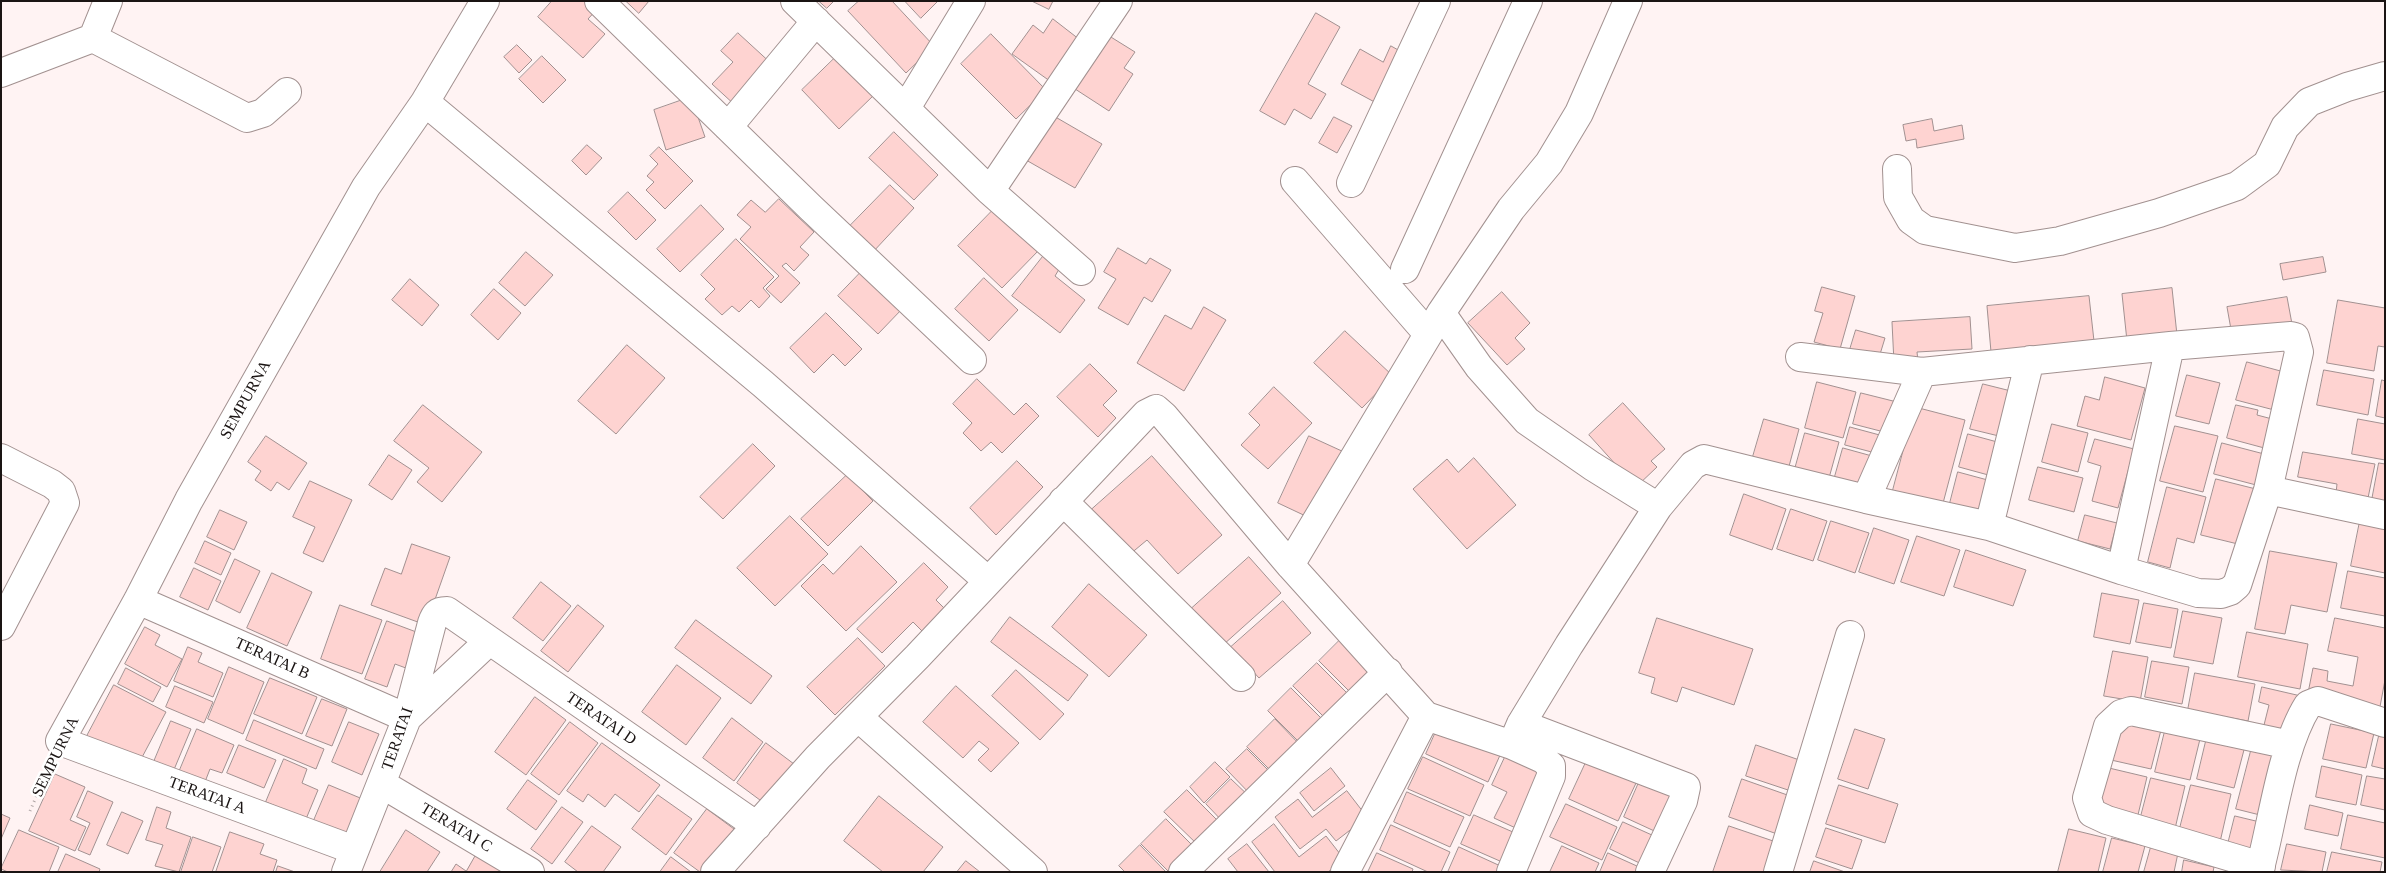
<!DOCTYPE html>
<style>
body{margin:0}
#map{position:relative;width:2386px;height:873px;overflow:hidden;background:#fff3f3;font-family:"Times New Roman",serif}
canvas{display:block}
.frame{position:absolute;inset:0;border:2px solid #1a1413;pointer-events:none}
</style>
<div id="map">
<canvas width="2386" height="873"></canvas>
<div class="frame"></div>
</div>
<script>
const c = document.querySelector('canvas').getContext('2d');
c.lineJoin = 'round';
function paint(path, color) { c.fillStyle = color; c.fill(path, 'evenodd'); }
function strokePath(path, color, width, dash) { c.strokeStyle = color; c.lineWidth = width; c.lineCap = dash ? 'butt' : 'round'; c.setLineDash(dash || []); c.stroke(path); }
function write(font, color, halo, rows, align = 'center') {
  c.font = font + ' "Times New Roman",serif'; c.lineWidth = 5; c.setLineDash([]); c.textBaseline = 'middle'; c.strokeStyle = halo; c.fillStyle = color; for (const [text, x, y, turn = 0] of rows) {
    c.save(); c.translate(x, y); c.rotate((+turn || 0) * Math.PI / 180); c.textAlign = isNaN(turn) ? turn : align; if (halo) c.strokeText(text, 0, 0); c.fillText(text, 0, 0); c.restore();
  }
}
const building = new Path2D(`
 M552,1H592L599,7L588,19L605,34L583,58L538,17Z
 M626,1H649L639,13Z
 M819,1H834L827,8Z
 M859,1H892L934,46L906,73L848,11Z
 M905,1H938L921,18Z
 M1032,1H1053L1049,9Z
 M1316,13L1340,27L1308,84L1326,94L1311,119L1294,109L1285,125L1260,111Z
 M1053,19L1084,43L1054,84L1012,54L1033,25L1043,33Z
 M738,33L774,66L736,106L712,84L733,62L721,51Z
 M991,34L1046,90L1016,119L961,64Z
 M1106,34L1135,52L1124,68L1133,74L1109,111L1072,87Z
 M517,45L532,60L519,73L504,57Z
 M1391,46L1409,56L1382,106L1341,84L1360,49L1383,62Z
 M838,55L875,94L839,129L802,90Z
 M542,56L566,80L543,103L519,79Z
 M691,97L705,137L666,150L654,110Z
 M1052,115L1102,144L1075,188L1026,160Z
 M1334,117L1352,126L1337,153L1319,143Z
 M1932,119L1934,131L1962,125L1964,139L1917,148L1916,139L1906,141L1903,125Z
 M894,132L938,175L914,200L869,158Z
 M587,145L602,158L586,175L572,161Z
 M659,147L693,181L665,209L646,190L654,182L647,176L658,164L650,156Z
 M890,185L914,208L872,253L847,229Z
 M628,192L656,220L636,240L608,212Z
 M779,199L814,232L800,247L809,255L794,271L786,263L782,266L800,283L781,303L766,289L779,276L740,239L751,227L737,215L751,200L765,212Z
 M701,205L724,229L680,272L657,249Z
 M996,207L1040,249L1002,288L958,246Z
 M736,239L774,277L763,288L770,296L759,308L751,300L739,312L732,306L722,315L705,299L715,289L701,275Z
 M1118,248L1146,264L1150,258L1171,270L1152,302L1144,297L1128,325L1098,308L1116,279L1104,272Z
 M526,252L553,275L525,306L499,283Z
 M1045,254L1061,266L1055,276L1085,300L1060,333L1012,296Z
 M2323,257L2326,272L2283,280L2280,264Z
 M863,270L903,308L878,334L838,296Z
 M984,278L1018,310L989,341L955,309Z
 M410,279L439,305L422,326L392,300Z
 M1822,287L1855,296L1840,349L1814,342L1823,313L1815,311Z
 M2172,288L2177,335L2127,341L2122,294Z
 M494,289L521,313L498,340L471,315Z
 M1502,292L1530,323L1515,338L1525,349L1507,365L1468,323Z
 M2089,296L2094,341L1991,352L1987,306Z
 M2287,297L2292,324L2232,335L2227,307Z
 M2338,300L2385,308V347L2378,346L2374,371L2327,363Z
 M1204,307L1226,320L1184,391L1137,363L1165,315L1191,329Z
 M826,313L862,349L845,366L833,354L814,373L790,348Z
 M1970,317L1972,349L1917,352L1918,361L1894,363L1892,322Z
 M1856,330L1885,338L1877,364L1848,356Z
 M1345,331L1393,376L1362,408L1314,363Z
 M627,345L665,378L616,434L578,401Z
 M2247,362L2288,373L2278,411L2236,400Z
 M1090,364L1117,391L1103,405L1116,418L1098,437L1057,397Z
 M2324,370L2374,379L2368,415L2317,405Z
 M2187,375L2220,383L2209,424L2176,416Z
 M2105,377L2145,388L2131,440L2077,426L2085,396L2099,400Z
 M977,379L1014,415L1026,403L1039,416L1002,453L991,442L981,451L963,433L972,423L953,404Z
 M2382,380L2385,381V418L2376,416Z
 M1817,382L1856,392L1843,438L1805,428Z
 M1983,384L2015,392L2003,437L1970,429Z
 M1274,387L1312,423L1268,469L1241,445L1260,425L1249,414Z
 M1861,393L1901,403L1892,434L1853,424Z
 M1623,403L1665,449L1651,461L1657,467L1636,487L1589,435Z
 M423,405L482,452L442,502L417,482L429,468L394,441Z
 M2236,405L2258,410L2257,415L2276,420L2268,449L2227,438Z
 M1915,407L1965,420L1942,507L1892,494Z
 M1764,419L1799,429L1788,470L1752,460Z
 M2358,419L2385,424V460L2352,454Z
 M2052,424L2088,433L2078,472L2042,462Z
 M2175,426L2218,436L2203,492L2160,481Z
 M1850,427L1887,437L1883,455L1845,445Z
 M1805,433L1839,442L1829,478L1795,469Z
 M1968,434L2001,443L1992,476L1959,467Z
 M266,436L307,463L289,490L277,482L271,491L255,480L261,471L248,462Z
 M1309,436L1344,452L1312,519L1278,503Z
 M2095,439L2134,449L2118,508L2092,501L2101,466L2088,462Z
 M2222,443L2268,455L2260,486L2214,474Z
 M753,444L775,466L723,519L700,497Z
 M1843,448L1872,456L1863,488L1834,480Z
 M2303,452L2375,464L2368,498L2336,493L2337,484L2298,477Z
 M389,455L412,470L392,500L369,485Z
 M1152,456L1222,535L1178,574L1147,540L1129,555L1090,511Z
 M1474,458L1516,505L1467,549L1413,489L1447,459L1458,472Z
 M1017,461L1043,487L996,535L970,508Z
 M2379,463L2385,464V502L2372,500Z
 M2038,467L2083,478L2074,512L2029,500Z
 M1958,472L1995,482L1984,521L1948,511Z
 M847,475L873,501L828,546L801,519Z
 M2216,479L2256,489L2242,545L2201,535Z
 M310,481L352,500L323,562L303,553L315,527L293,517Z
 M2167,487L2206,497L2194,543L2177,538L2170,568L2148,562Z
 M1744,494L1786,509L1772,550L1730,535Z
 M1791,509L1827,521L1813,561L1777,549Z
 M220,510L247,522L234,550L207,537Z
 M2085,515L2117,523L2110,549L2078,541Z
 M790,516L828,554L775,606L737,568Z
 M1831,521L1869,533L1855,573L1818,560Z
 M2360,521L2385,526V573L2351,566Z
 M1874,528L1909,540L1894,584L1859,572Z
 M1917,536L1960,550L1944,596L1901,582Z
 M205,541L231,553L221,575L195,563Z
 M412,544L450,557L426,625L371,605L385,568L401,574Z
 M861,546L897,582L846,631L801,586L823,564L833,574Z
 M1966,550L2026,570L2013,606L1954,587Z
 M2270,551L2337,563L2327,612L2291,605L2285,634L2255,629Z
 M1249,557L1281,593L1223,645L1191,609Z
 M235,559L260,571L240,613L216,601Z
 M924,563L948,587L936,600L951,615L929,638L913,622L882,653L857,629Z
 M194,568L221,581L208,610L180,597Z
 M2348,571L2385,578V616L2341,608Z
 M272,573L312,592L287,646L247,628Z
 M541,582L571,606L543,641L513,618Z
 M1089,584L1147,635L1109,677L1052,627Z
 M2102,593L2139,600L2130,644L2094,637Z
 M1283,601L1311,633L1259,678L1231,647Z
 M2144,603L2178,609L2171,648L2136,642Z
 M340,605L382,620L362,674L321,659Z
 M578,605L604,626L568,672L541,651Z
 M2183,611L2222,618L2213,664L2174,657Z
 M1010,617L1088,675L1068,701L991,642Z
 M1657,618L1753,649L1734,705L1682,687L1677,702L1651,693L1655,678L1639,673Z
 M2335,618L2385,628V680L2379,712L2307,698L2313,668L2328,671L2327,681L2353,686L2358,657L2328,651Z
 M696,620L772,676L751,704L675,648Z
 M387,621L427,636L414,671L395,664L387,687L365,679Z
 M145,627L160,635L155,645L182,659L167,687L125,664Z
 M2247,632L2308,644L2300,689L2238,677Z
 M1346,634L1383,671L1355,697L1319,661Z
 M858,638L885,666L835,715L807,687Z
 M188,647L202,653L198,662L223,673L213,697L174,681Z
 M2113,651L2148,657L2140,702L2104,696Z
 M2152,661L2189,667L2182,704L2145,697Z
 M1317,663L1353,699L1330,723L1293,686Z
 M677,665L721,698L686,745L642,712Z
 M229,667L264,682L243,734L208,719Z
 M126,668L161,687L153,702L118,684Z
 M1016,670L1064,714L1040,740L992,696Z
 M2195,673L2255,684L2248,721L2188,710Z
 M270,678L317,697L302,734L254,714Z
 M114,685L166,712L139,763L87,736Z
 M175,686L213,702L204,723L166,707Z
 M956,686L1019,743L991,772L978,760L989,749L979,741L963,758L923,722Z
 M2262,687L2301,696L2291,736L2263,729L2269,705L2259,702Z
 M1291,688L1327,724L1304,747L1268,711Z
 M535,697L566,720L526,775L495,752Z
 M322,699L347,709L332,746L306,736Z
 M732,718L763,742L734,781L703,758Z
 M1275,719L1303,748L1275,775L1247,747Z
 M254,720L324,749L316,769L246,740Z
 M171,721L191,729L173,772L153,764Z
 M2121,721L2161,730L2151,769L2111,760Z
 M349,722L379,734L362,775L332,762Z
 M570,722L598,743L559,795L531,774Z
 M2331,724L2374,733L2366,768L2323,759Z
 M1439,725L1501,753L1488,782L1426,754Z
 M197,729L234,745L222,773L210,769L203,787L177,777Z
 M1855,729L1885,739L1868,789L1838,779Z
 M2165,731L2200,739L2190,780L2155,772Z
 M2379,736L2385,737V769L2372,766Z
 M2207,737L2245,746L2234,788L2197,779Z
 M602,743L660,785L639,812L615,794L605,807L588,794L583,802L567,791Z
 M766,743L798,767L768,806L737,783Z
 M239,745L276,760L264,788L227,773Z
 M1756,745L1808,763L1797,793L1746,776Z
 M2252,747L2284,754L2268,817L2236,809Z
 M1247,749L1275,777L1254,798L1226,769Z
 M1506,755L1546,773L1520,830L1494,818L1507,792L1492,785Z
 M1423,757L1484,785L1470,816L1408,789Z
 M1588,758L1637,781L1618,821L1569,799Z
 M284,759L307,769L302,783L318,790L306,819L266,802Z
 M1215,762L1230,777L1204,803L1190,787Z
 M2322,766L2362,775L2356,805L2316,797Z
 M1331,768L1345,786L1314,811L1300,793Z
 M2109,768L2147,777L2137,819L2099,810Z
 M55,774L85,787L70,820L86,827L75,851L29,831Z
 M2367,776L2385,779V810L2361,805Z
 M2151,778L2185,786L2174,833L2139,824Z
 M1231,779L1252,799L1226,825L1206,804Z
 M1742,779L1793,797L1780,835L1729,817Z
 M528,780L557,801L536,830L507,809Z
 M1640,780L1680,798L1663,835L1624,817Z
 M329,785L365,800L348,839L312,825Z
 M1839,785L1898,804L1885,843L1826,824Z
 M2191,785L2231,794L2220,842L2179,832Z
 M1187,790L1222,825L1200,847L1164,812Z
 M88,791L113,802L90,855L78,850L90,823L77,817Z
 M1347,791L1367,817L1336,841L1326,829L1300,849L1275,817L1298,799L1312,817Z
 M1407,792L1464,817L1450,847L1394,822Z
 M658,795L692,819L666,855L632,829Z
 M879,796L943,847L923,872H883L844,841Z
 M1566,804L1617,827L1602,860L1550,837Z
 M2310,805L2343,813L2338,836L2305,829Z
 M157,807L171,812L166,828L191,837L179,872L155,866L163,845L146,840Z
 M562,807L583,822L552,864L531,849Z
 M707,809L734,829L703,872H700L674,853Z
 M122,812L143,821L128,854L107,845Z
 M1,814L10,818L1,839Z
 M1474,815L1522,836L1509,865L1461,844Z
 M2348,815L2385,823V858L2341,849Z
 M2235,816L2264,823L2258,852L2228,844Z
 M1166,819L1198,851L1178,872H1169L1141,844Z
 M1623,822L1663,840L1650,868L1610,849Z
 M1274,824L1299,857L1326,836L1344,859L1328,872H1275L1252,842Z
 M1391,825L1450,852L1441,872H1428L1380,850Z
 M592,826L621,847L603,872H578L565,862Z
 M1729,826L1782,844L1773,872H1713Z
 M1826,828L1862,840L1852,869L1816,857Z
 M2069,829L2106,838L2098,872H2058Z
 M19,830L59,847L49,872H8L1,869Z
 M406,830L440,852L427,872H380Z
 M230,832L264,844L260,854L277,860L273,872H216Z
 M193,837L221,847L212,872H181Z
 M2112,838L2145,846L2138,872H2103Z
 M1247,844L1269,872H1238L1228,859Z
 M2287,844L2326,852L2322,872L2281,870Z
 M1140,845L1166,872H1125L1119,866Z
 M1562,846L1599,863L1595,872H1550Z
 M1459,847L1507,869L1505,872H1448Z
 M2151,847L2178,853L2174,872H2144Z
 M2332,852L2382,862L2380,872H2327Z
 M1377,853L1413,869L1412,872H1368Z
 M1608,853L1648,871V872H1600Z
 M66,854L100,869L99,872H58Z
 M476,855L504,872H451L456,864L466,871Z
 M671,857L691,872H660Z
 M2184,860L2214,867L2213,872H2182Z
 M966,861L980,872H957Z
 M1814,861L1845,872H1810Z
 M278,866L295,872H276Z`);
paint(building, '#fed3d1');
strokePath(building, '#a29090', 1);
const minor = new Path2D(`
 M599,1L811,208L972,360
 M795,1L990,191L1081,271
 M93,38L247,118L263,113L287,92
 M1,73L93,38L108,1
 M425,102L763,384L988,581
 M906,108L971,1
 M728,127L816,21
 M1897,169L1898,197L1911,220L1925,230L2015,248L2060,241L2159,213L2237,186L2267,164L2285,127L2309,102L2347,87L2385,76
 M1295,181L1428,334
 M1351,183L1436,1
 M990,191L1118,1
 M1405,269L1528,1
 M1441,313L1479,367L1527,421L1592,466L1658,507L1693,465L1704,459L1866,499L1989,526L2121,570L2198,593L2221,594L2230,591L2237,585L2268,490L2299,352L2295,337L2291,336L2170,346L1922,372L1800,357
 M1,458L52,484L61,491L65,503L1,626
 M2268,490L2385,515
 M1866,499L1922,372
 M1063,501L1241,677
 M1989,526L2030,360
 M1290,565L1441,313L1511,209L1549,163L1579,113L1628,1
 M2121,570L2170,346
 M138,600L407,718L488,642
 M858,717L1033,872
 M1521,724L1686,787L1683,801L1650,872
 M1512,745L1521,724L1569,645L1658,507
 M382,784L530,872
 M354,850L60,741L138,600L189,500L366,187L425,102L485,1
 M2261,866L2107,820L2092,813L2087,798L2108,726L2121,714L2131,711L2290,745
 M346,872L407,718L432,623C435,614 437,611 447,611L757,826
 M715,872L818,757L917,657L1146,414L1156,409L1164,416L1290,565L1426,716L1512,745L1543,759L1551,766V776L1511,872
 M1183,872L1388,672
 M1345,872L1426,716
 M1778,872L1850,635
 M2259,872C2273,821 2281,748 2308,705L2318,701L2385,723`);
strokePath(minor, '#a29190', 30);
strokePath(new Path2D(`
 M30,811L50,765`), '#b1a7a7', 3, [1, 4]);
strokePath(minor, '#fff', 28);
write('16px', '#1a1413', '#fff', [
 ["SEMPURNA",246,400,-61],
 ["TERATAI B",272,659,24],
 ["TERATAI D",601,719,34],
 ["TERATAI",398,739,-71],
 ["SEMPURNA",56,757,-64],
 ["TERATAI A",207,796,20],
 ["TERATAI C",456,828,31]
]);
</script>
